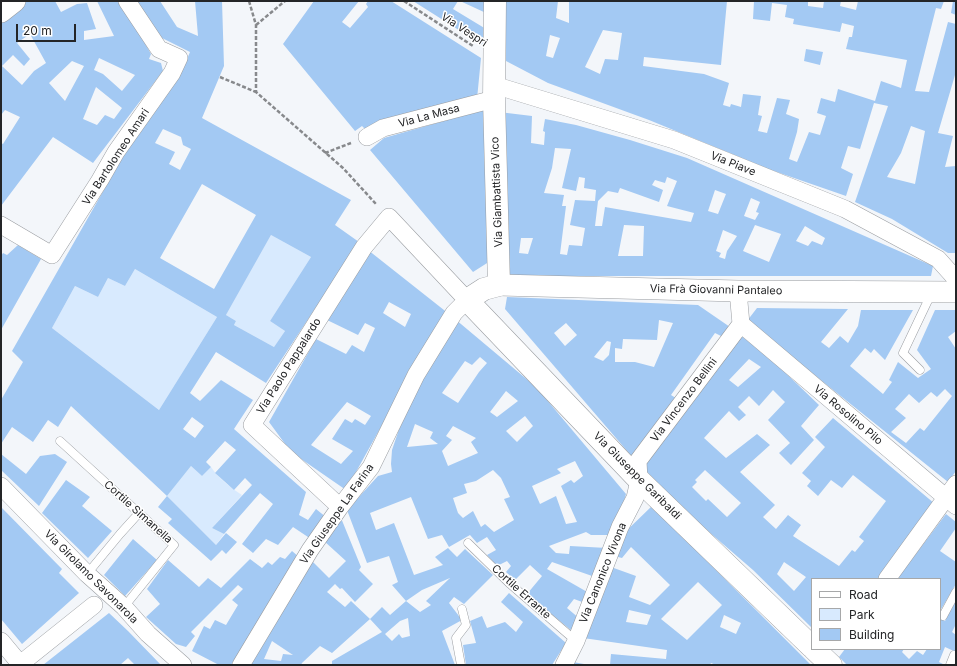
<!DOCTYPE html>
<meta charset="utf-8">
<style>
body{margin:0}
#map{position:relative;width:957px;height:666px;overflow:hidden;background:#f3f6fa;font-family:Inter,sans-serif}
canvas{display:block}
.frame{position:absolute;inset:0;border:2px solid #242527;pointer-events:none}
.legend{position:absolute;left:811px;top:578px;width:130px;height:72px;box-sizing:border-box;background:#fff;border:1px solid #a7a8a9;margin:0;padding:5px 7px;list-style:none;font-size:12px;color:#242527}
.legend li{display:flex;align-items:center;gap:8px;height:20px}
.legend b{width:20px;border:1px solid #a7a8a9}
.scale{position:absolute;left:16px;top:24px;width:60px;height:18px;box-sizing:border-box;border:2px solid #242527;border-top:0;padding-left:5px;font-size:12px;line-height:14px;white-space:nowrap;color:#242527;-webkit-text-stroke:3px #fff;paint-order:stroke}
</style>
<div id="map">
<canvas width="957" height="666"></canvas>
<div class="frame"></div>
<ul class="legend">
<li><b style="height:5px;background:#fff"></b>Road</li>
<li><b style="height:11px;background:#d8eafe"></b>Park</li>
<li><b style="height:11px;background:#a3c9f3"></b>Building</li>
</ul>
<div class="scale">20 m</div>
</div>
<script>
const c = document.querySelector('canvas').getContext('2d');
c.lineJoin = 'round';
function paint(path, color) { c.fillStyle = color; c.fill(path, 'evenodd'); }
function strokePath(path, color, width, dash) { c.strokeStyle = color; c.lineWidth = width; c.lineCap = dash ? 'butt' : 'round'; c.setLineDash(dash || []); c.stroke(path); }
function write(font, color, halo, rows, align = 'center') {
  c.font = font + ' Inter,sans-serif'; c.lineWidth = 3; c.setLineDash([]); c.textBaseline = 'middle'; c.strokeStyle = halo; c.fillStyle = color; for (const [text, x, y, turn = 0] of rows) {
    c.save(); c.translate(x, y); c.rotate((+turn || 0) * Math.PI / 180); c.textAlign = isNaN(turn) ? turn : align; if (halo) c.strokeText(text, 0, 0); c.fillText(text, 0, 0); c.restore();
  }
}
paint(new Path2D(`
 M271,235L311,257L270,321L285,331L274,347L234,325L236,321L226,315Z
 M135,269L217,317L159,410L52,328L75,286L98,297L108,278L125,286Z
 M191,466L202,476L211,467C218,478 231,488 242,495L212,528L224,534L216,545L167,496Z`), '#d8eafe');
paint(new Path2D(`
 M26,1H55L61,12L77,4L87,3L96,29L84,31V40L114,36L97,1H121L151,54L149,59L161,63L163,71L93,163L53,137L1,206V143L3,144L20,117L5,110L1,115V20ZM30,34L46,63L34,71L22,85L2,66L13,55L24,66L30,59L17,43ZM99,58L135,75L122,91L103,74L94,70ZM72,61L84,66L65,101L49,83ZM96,87L122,108L114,119L105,115L97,125L83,119Z
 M136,1H160L177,27L198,36L195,1H222L224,66L202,118L351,200L335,225L359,242L266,383L216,352L190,393L200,401L221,380L253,400L234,429L306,492L299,515L308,520L316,509L327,518L311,539L293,527L278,545L266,539L253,553L242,544L273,504L260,493L224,534L212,528L252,485L245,478L234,490L215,473L236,450L225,441L206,462L211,467L202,476L191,466L167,496L71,406L58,427L48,420L33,442L12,427L1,444V400L23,362L12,351L125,153L182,71L190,52L162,38ZM163,129L181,137L183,145L191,149L180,170L169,164L175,152L155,143ZM202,184L256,215L214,289L160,258ZM271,235L311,257L270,321L285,331L274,347L234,325L236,321L226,315ZM135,269L217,317L159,410L52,328L75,286L98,297L108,278L125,286ZM192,417L204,426L195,438L183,429Z
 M314,1H359L342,22L350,28L368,7L366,4L368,1H391L481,58L477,99L366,130L362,126L355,131L283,44Z
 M413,1H458L453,9L486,29L484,46Z
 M460,1H486V13Z
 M504,1H558L556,18L569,23V1H727L721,65L644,57L643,66L704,74L729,83L723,105L730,107L731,104L741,107L743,94L761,96L758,115L762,116L758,131L767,133L777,98L790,100L786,114L799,119L797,132L789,159L797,162L809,132L820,135L826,116L817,113L821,98L835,102L838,89L875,101L881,81L901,88L907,60L846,49L849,37H852L854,26L842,23L840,32L793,24L794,19L785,17L787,5L772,3L770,21L753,19L754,1H808V6L823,8L824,1H841L840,6L856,10L858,1H944L941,9L936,8L915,91L929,92L948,22L956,24V75H955L938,133L953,136L945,167L956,166V253H948L892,219L855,202L888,106L874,103L860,149L848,146L841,168L853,174L846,196L771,170L649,120L548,83L506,61ZM603,30L622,33L618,60L605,59L600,74L585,67ZM550,35L560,38L553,58L546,56ZM911,126L925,131L915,184L887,177L901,153Z
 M953,1H956V15L951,13Z
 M806,49L823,52L820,65L804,61Z
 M486,109L495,258L473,272L370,150L384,138Z
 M499,112L532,116L531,143L544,145L545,132L543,131L545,119L576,125L630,140L687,158L933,266L931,276H506ZM555,148L571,149L562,188L576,191L579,177L585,178L584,188L596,190L595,201L575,200L570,225L585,228L582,246L569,245L567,255L560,254L566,206H562L564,195L544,193L552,168ZM667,177L677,181L667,206L694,213L691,222L605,207L602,226H595L598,201L608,191L618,193L620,188L659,202L663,190L652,185L655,180L665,183ZM715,190L726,194L718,214L708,211ZM751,198L760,202L756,212L759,213L755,220L744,216ZM624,225L644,226L643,256H618ZM755,225L781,234L769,262L743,251ZM805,226L825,238L822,245L812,241L808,246L796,241ZM723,230L737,236L727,251L725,259L719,257L721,253L716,251ZM521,238H533L528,254L519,253Z
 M18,245L41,259L1,330V256L3,253L7,255Z
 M368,250L449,314L397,398L346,490L291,452L269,422L316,339L346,354L352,345L364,352L375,328L365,323L358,335L327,320ZM389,302L411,314L405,327L383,313ZM347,402L371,416L365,425L355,419L352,423L345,419L332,439L353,451L341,464L311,445Z
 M507,297L698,305L730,327L723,337L715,333L671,395L679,400L634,459L505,309ZM659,320L673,323L654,367L635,362H615V348L622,349L623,339L657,340ZM566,323L577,335L565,346L554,333ZM607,341L611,342L609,355L603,361L594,357Z
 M757,308L848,309L821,342L829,348L840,336L848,343L858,326L861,310H913L885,360L874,349L871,353L865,348L850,366L883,394L892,382L889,380L898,362L918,378L931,369L917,350L935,310H956V331L948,337L956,349V471L948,482L747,321ZM945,389L952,396L924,431L920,428L906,443L891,432L906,418L895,409L909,394L919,403L931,392L937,397Z
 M455,319L536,387L626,494L619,519L611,535H591L586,532L549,546L556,553L569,554L570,546L607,548L595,577L552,562L547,569L589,593L585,603L574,599L567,608L580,619L572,631L527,594L542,576L530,565L515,580L506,572L511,566L507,561L497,566L487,555L496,550L487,537L477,543L470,535L449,547L442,535L428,539L411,497L370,513L376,530L394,523L414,575L443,565L435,557L448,548L457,557L465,549L493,575L464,604L454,597L449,603L462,620L442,631L455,665H332V661L382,632L370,619L332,653L320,646L302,663L301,665H246L310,559L329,578L346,561L324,541L341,518L361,567L359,570L373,584L355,602L342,588L340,589L335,584L327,592L345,607L351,601L370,619L382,607L390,615L406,601L420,612L431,605L426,601L450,578L422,590L406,601L392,585L398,582L389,556L367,563L347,510L378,476L392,472L391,464L392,450L410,397ZM480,357L487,363L479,372L458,403L442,393L465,361L472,365ZM506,391L518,401L497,417L490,412ZM525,416L533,426L517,442L506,431ZM415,424L433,432L430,438L438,444L407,447ZM453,426L476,438L471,442L478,453L448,466L442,451L452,440L446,436ZM575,461L583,476L574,483L571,480L561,486L577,522L566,524L556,496L540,504L532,486L561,473L557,469ZM493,470L501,478L510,497L504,499L514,520L494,532L485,524L481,527L473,511L463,518L458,513L453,498L467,493L464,484L476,481ZM408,618L410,636L402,638L399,634L392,641L385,634L400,621ZM272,641L293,655L283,654L281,661L264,659Z
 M740,335L770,358L819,405L801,426L814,440L791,465L779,453L790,443L768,420L785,402L773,390L759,406L749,396L738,407L746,415L739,421L729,411L704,438L726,458L757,434L770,445L740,472L775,505L763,517L776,529L788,515L801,525L793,536L839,566L852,550L855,552L864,541L859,537L886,501L853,475L842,488L831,480L818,496L807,486L811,481L802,473L825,447L815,437L833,418L935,504L880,579H812V628L753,570L694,519L644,469L645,462ZM749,359L761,367L738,387L729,380ZM705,470L741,503L727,517L708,499L706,501L692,487L697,482L695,480ZM784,562L806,577L794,591L777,574Z
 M1,454L26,474L40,456L55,454L67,462L39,506L1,470Z
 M66,480L90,497L82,506L112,531L88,558L42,513Z
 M167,496L216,545L226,533L237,542L226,554L222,550L211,561L168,523L172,519L158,507Z
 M652,506L811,665H716L711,663L710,665H610L611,654L666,659L667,650L583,638L611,567L636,576L629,597L650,605L670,585L631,547L622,558L614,556L621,536ZM698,582L722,605L687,640L661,619ZM629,610L651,615L647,625L626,622ZM724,615L741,623L736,634L720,627Z
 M1,507L62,569L59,573L79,593L22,644L1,619Z
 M946,514L956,522V528L940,551L956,562V584L940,611V579H897Z
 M133,539L157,560L125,596L104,575Z
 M292,551L299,557L231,665H219L192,651L204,626L210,629L215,620L226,625L238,605L232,600L243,589L238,585L191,632L195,636L186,647L176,644L146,617L160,604L147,589L168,560L199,587L208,578L221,588L250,559L262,568L268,562L272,565L280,557L285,559Z
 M509,593L566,643L552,665H466L463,645L476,643L470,621L482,616L487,628L505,622L516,632L523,622L501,602Z
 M956,600V624L952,632L956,635V652L945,647L939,662L945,665H847L839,657L845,649H904L902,652L909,659L917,651L923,655L927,649H940V618L945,621Z
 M109,613L128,631L161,665H135L128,658L120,665H43Z
 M573,662L584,664V665H572Z`), '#a3c9f3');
const service = new Path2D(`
 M920,370L903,353L932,292
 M60,441L174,545L124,607
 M468,543L509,583L576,641
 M87,574L120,534L139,513
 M943,616L956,592
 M461,665L456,638L466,625L462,609
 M950,665L954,655`);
const minor = new Path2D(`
 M494,85L674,140L845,209L938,259L956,279
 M367,137L383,128L494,99
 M1,225L52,255L100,180L116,152L172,73L179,58L159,49L127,1
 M738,291L741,324
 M741,324L956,506
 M1,486L87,574L124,607L148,634L183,665
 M887,579L956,484
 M1,641L21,665
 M19,665L94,605
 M241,665L310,550L340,507L371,467L416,375L454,313L467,300L389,217L364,247L252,425L340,507
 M564,665L576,641L620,527L635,498L639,480L638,461L741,324`);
const tertiary = new Path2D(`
 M1,12L15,1
 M499,285L738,291L956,292`);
const secondary = new Path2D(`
 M495,1L494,99L499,285L484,289L467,300L639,480L812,647
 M814,649L831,665`);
strokePath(service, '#9a9da1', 9);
strokePath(minor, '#9a9da1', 18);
strokePath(tertiary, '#9a9da1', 22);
strokePath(secondary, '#9a9da1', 23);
strokePath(new Path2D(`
 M249,1L256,25V92L343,168L376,204
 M404,1L473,46
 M256,25L285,1
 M220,77L256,92
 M325,153L351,143`), '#87898c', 2.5, [4, 2]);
strokePath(service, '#fff', 8);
strokePath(minor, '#fff', 17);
strokePath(tertiary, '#fff', 21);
strokePath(secondary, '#fff', 22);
write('11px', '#242527', '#fff', [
 ["Via Vespri",464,30,33],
 ["Via La Masa",429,116,-15],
 ["Via Bartolomeo Amari",116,157,-57],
 ["Via Piave",733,164,22],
 ["Via Giambattista Vico",497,192,-92],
 ["Via Frà Giovanni Pantaleo",716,290,1],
 ["Via Paolo Pappalardo",289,366,-58],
 ["Via Vincenzo Bellini",684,400,-53],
 ["Via Rosolino Pilo",848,415,40],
 ["Via Giuseppe Garibaldi",637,476,45],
 ["Cortile Simanella",138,512,42],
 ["Via Giuseppe La Farina",337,514,-55],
 ["Via Canonico Vivona",603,573,-68],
 ["Via Girolamo Savonarola",91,577,45],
 ["Cortile Errante",521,592,42]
]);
</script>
